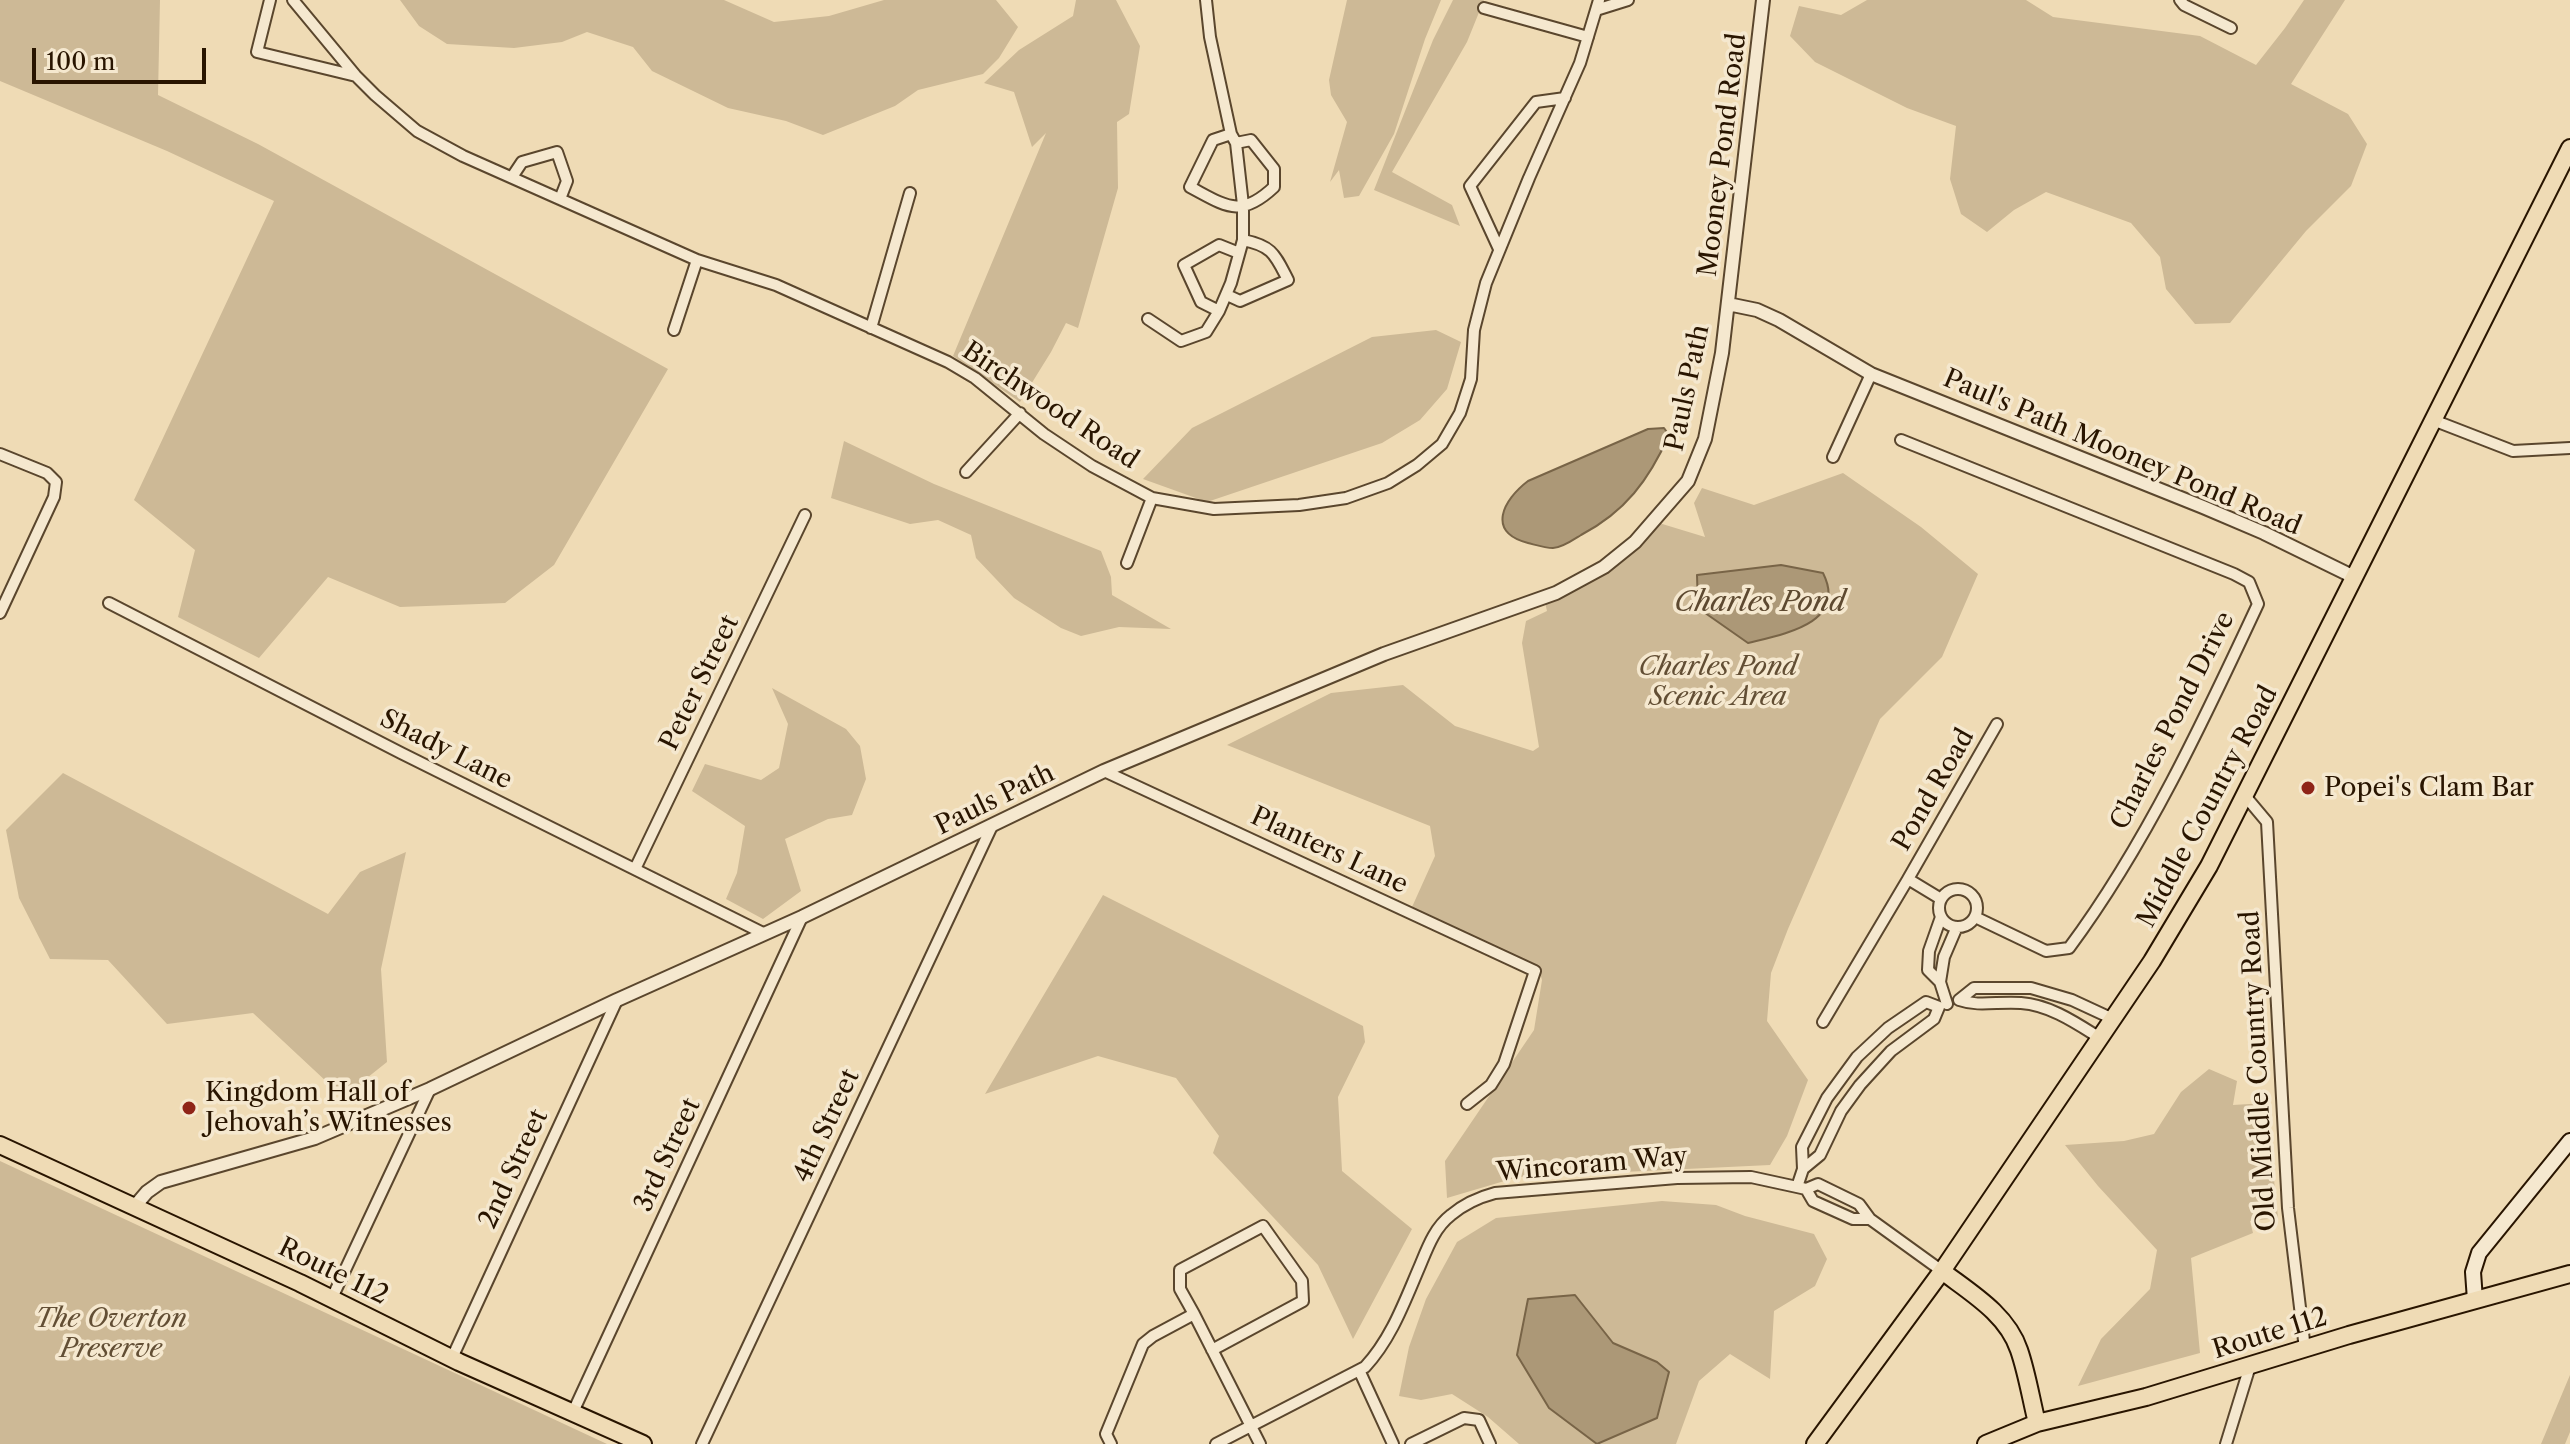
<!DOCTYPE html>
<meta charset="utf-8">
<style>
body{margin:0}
#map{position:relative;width:2570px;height:1444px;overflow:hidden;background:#efdbb5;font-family:"Libre Caslon Text",serif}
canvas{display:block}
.scale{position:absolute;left:32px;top:48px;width:174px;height:36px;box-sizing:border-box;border:4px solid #291500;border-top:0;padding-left:10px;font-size:24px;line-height:28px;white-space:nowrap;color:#291500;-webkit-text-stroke:6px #f5e8cf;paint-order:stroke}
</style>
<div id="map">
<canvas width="2570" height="1444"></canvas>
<div class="scale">100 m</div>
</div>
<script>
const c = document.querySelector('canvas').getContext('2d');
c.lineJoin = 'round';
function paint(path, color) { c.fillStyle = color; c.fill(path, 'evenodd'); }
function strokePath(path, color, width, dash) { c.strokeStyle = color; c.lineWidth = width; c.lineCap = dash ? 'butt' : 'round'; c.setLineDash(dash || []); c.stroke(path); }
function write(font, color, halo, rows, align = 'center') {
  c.font = font + ' "Libre Caslon Text",serif'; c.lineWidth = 7; c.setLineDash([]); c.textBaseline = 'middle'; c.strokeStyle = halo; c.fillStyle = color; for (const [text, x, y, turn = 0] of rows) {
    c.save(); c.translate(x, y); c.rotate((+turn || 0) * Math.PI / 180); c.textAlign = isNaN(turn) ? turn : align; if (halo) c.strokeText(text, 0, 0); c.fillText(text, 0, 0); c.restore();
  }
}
paint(new Path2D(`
 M0,0H160L158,95L258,144L668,369L554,565L505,603L400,607L328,577L259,658L178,617L195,550L134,500L274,201L167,151L0,81Z
 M400,0H724L774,22L829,16L884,0H996L1018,27L999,58L983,74L918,90L895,106L823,135L786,121L728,108L652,71L633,47L587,32L562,42L514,48L447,44L419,26Z
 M1076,0H1116L1140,46L1129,114L1117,122L1118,188L1078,328L1066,323L1051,352L1020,402L953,356L1046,133L1032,147L1014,92L984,83L1019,50L1073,16Z
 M1347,0H1441L1425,39L1394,134L1359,196L1344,198L1339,170L1330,182L1347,122L1331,95L1329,80Z
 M1453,0H1484L1467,42L1392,172L1452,205L1460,226L1374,190L1433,40Z
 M1867,0H2026L2053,17L2200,36L2256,65L2285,28L2304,0H2345L2291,84L2348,114L2367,144L2351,186L2306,231L2230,323L2195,324L2166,289L2160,257L2131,223L2046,192L2014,210L1987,232L1961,214L1950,179L1956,126L1907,108L1815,62L1790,36L1799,6L1841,15Z
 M1436,330L1461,342L1447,389L1420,420L1382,443L1207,502L1143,479L1192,428L1222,413L1372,337Z
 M844,441L934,484L1101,551L1111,577L1112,595L1171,629L1119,627L1081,636L1061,628L1014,598L976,558L971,535L938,520L910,524L831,498Z
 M1843,473L1921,527L1978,574L1942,657L1880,719L1788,929L1771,973L1767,1021L1808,1080L1787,1136L1770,1165L1518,1177L1447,1198L1445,1161L1534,1030L1542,980L1538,966L1412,907L1435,856L1430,826L1227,745L1331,693L1403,685L1455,726L1533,751L1539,747L1522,643L1526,621L1547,611L1544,598L1607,570L1659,523L1705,537L1694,503L1702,488L1754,505Z
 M772,688L846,729L860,746L866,779L852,815L828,819L785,839L801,891L763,919L726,899L737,873L745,826L692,791L705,764L761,780L779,768L788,724Z
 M63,773L328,914L360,872L406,852L381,969L387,1062L343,1097L253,1013L167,1024L108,960L50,959L19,898L6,830Z
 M1103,895L1363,1026L1365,1042L1338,1097L1342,1171L1412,1229L1353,1339L1318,1265L1213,1153L1219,1136L1176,1078L1098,1056L985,1094Z
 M2209,1069L2237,1081L2233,1105L2266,1103L2278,1218L2250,1221L2253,1233L2191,1258L2200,1353L2078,1386L2101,1339L2150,1289L2157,1250L2098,1186L2065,1145L2124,1141L2154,1134L2181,1092Z
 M0,1161L607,1444H0Z
 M1662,1201L1716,1205L1745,1216L1814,1234L1827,1259L1815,1286L1774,1311L1770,1379L1730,1354L1699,1381L1676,1444H1597L1657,1362L1613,1343L1575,1295L1597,1444H1519L1488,1417L1452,1394L1421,1400L1399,1396L1409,1347L1426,1299L1457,1242L1496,1218Z
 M2570,1375V1432L2565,1444H2541Z`), '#cdb996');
const water = new Path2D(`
 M1664,428L1669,435C1649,480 1625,512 1581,535C1573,540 1562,548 1553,548C1545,548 1536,545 1528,543C1486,532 1503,500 1528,481L1648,429Z
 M1781,565L1823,573C1848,623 1784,634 1748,643L1698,608L1697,575Z
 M1575,1295L1613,1343L1657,1362L1669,1372L1657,1418L1597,1444L1549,1408L1517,1355L1528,1299Z`);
paint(water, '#ac9877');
strokePath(water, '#786447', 2);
const minor = new Path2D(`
 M270,0L257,52L356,76
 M293,0L356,76L375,95L417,131L463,156L697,260L776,285L948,362L975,378L1044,434L1092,466L1152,498L1214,509L1299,505L1346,498L1388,483L1417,465L1442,444L1460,413L1471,379L1474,330L1486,283L1529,178L1580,63L1599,0
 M2180,0L2184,5L2231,28
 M1484,8L1588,37
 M1596,10L1628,0
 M1231,134L1213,140L1190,187C1226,206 1240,219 1274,187V169L1251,140L1236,143
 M512,177L522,162L557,152L567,181L560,199
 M1499,249L1470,186L1536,102L1565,98
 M1227,295L1240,301L1288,280C1275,255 1273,246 1243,240
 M1219,311L1201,302L1184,265L1219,245L1239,253
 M1148,319L1181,341L1206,332L1219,311L1231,283L1243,240V205L1236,143L1231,134L1210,37L1206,0
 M871,328L910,193
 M674,330L697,260
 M2433,420L2513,451L2570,448
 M1901,440L2234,574L2249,582L2258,604C2204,720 2145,846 2069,948L2046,951L1975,917
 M0,454L47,473L56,482L54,497L0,613
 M1833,457L1871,374
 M966,472L1020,413
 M1127,563L1152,498
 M109,603L401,753L765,934
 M1104,771L1535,971L1504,1064L1491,1085L1467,1104
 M2246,797L2267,822L2288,1208L2305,1349
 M635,869L805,515
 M1939 908a19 19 0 1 1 38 0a19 19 0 1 1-38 0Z
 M1941,899L1908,879L1997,724
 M1941,917L1929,951L1928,970L1940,982L1947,1004
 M1940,982L1944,957L1956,929
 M1823,1022L1908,879
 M2100,1038C2076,1023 2050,1005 2021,1003C1999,1001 1979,1007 1959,1000L1974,988H2031L2072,1000L2113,1019
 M1803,1169L1820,1155L1841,1111L1860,1085L1891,1051L1934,1019L1939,1007L1926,1002L1888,1028L1857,1057L1827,1098L1802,1147L1803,1169L1797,1187L1806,1189
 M1870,1219H1853L1813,1201L1806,1189L1818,1184L1859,1204L1870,1219L1942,1271
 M332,1298L430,1089
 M1194,1314L1180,1289V1270L1263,1226L1302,1281L1303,1301L1212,1350
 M452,1358L617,1000
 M1359,1370L1393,1444
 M573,1412L802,917
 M702,1444L992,826
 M1111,1444L1106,1434L1143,1344L1153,1336L1194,1314L1260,1444
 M1216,1444L1365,1367C1391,1339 1404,1303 1419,1268C1427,1249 1434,1228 1451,1215C1464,1204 1480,1197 1495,1193L1677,1178L1751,1177L1797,1187
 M1411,1444L1464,1418L1479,1420L1490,1444
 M2226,1444L2250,1366`);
const tertiary = new Path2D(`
 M1728,304L1757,310L1779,320L1871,374L2203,507L2264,533L2354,577
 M135,1206L147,1192L161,1182L315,1138L430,1089L617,1000L802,917L1104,771L1384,654L1556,593L1604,567L1635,542L1688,481L1705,439L1722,353L1763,0`);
const secondary = new Path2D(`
 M2475,1300L2473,1272L2479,1253L2570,1141`);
const primary = new Path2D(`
 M0,1145L300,1283L459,1362L643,1444
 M1942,1271C1971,1293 2007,1314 2019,1350C2027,1373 2031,1399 2037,1423
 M1815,1444L1942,1271L2152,961L2209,866L2570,148
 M1986,1444L2037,1423L2146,1397L2349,1335L2570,1274`);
strokePath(minor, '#5a462d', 14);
strokePath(tertiary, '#5a462d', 16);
strokePath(secondary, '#291500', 18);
strokePath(primary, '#291500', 20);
strokePath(minor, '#f5e8cf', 10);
strokePath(tertiary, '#f5e8cf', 12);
strokePath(secondary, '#f5e8cf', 14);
strokePath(primary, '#efdbb5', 16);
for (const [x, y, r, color] of [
 [2308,788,8,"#8f2418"],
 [189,1108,8,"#8f2418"]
]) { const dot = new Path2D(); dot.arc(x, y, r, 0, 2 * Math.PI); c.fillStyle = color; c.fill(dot); strokePath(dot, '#f5e8cf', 3); }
write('26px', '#291500', '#f5e8cf', [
 ["Mooney Pond Road",1723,155,-83],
 ["Pauls Path",1688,388,-78],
 ["Birchwood Road",1050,406,34],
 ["Paul's Path Mooney Pond Road",2122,453,23],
 ["Peter Street",700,683,-64],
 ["Charles Pond Drive",2173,721,-63],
 ["Shady Lane",446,750,27],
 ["Pond Road",1934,790,-60],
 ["Pauls Path",995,800,-26],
 ["Middle Country Road",2208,807,-62],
 ["Planters Lane",1329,851,25],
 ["Old Middle Country Road",2259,1071,-93],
 ["4th Street",827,1126,-65],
 ["3rd Street",668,1155,-65],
 ["Wincoram Way",1592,1165,-5],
 ["2nd Street",514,1169,-65],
 ["Route 112",333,1272,26],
 ["Route 112",2270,1334,-17]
]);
write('italic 26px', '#624e34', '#f5e8cf', [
 ["Charles Pond",1718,667],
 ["Scenic Area",1718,697],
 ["The Overton",111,1319],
 ["Preserve",111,1349]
]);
write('26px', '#291500', '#f5e8cf', [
 ["Popei's Clam Bar",2324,788],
 ["Kingdom Hall of",205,1093],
 ["Jehovah’s Witnesses",205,1123]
], 'left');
write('italic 28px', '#5d4930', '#f5e8cf', [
 ["Charles Pond",1760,603]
]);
</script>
